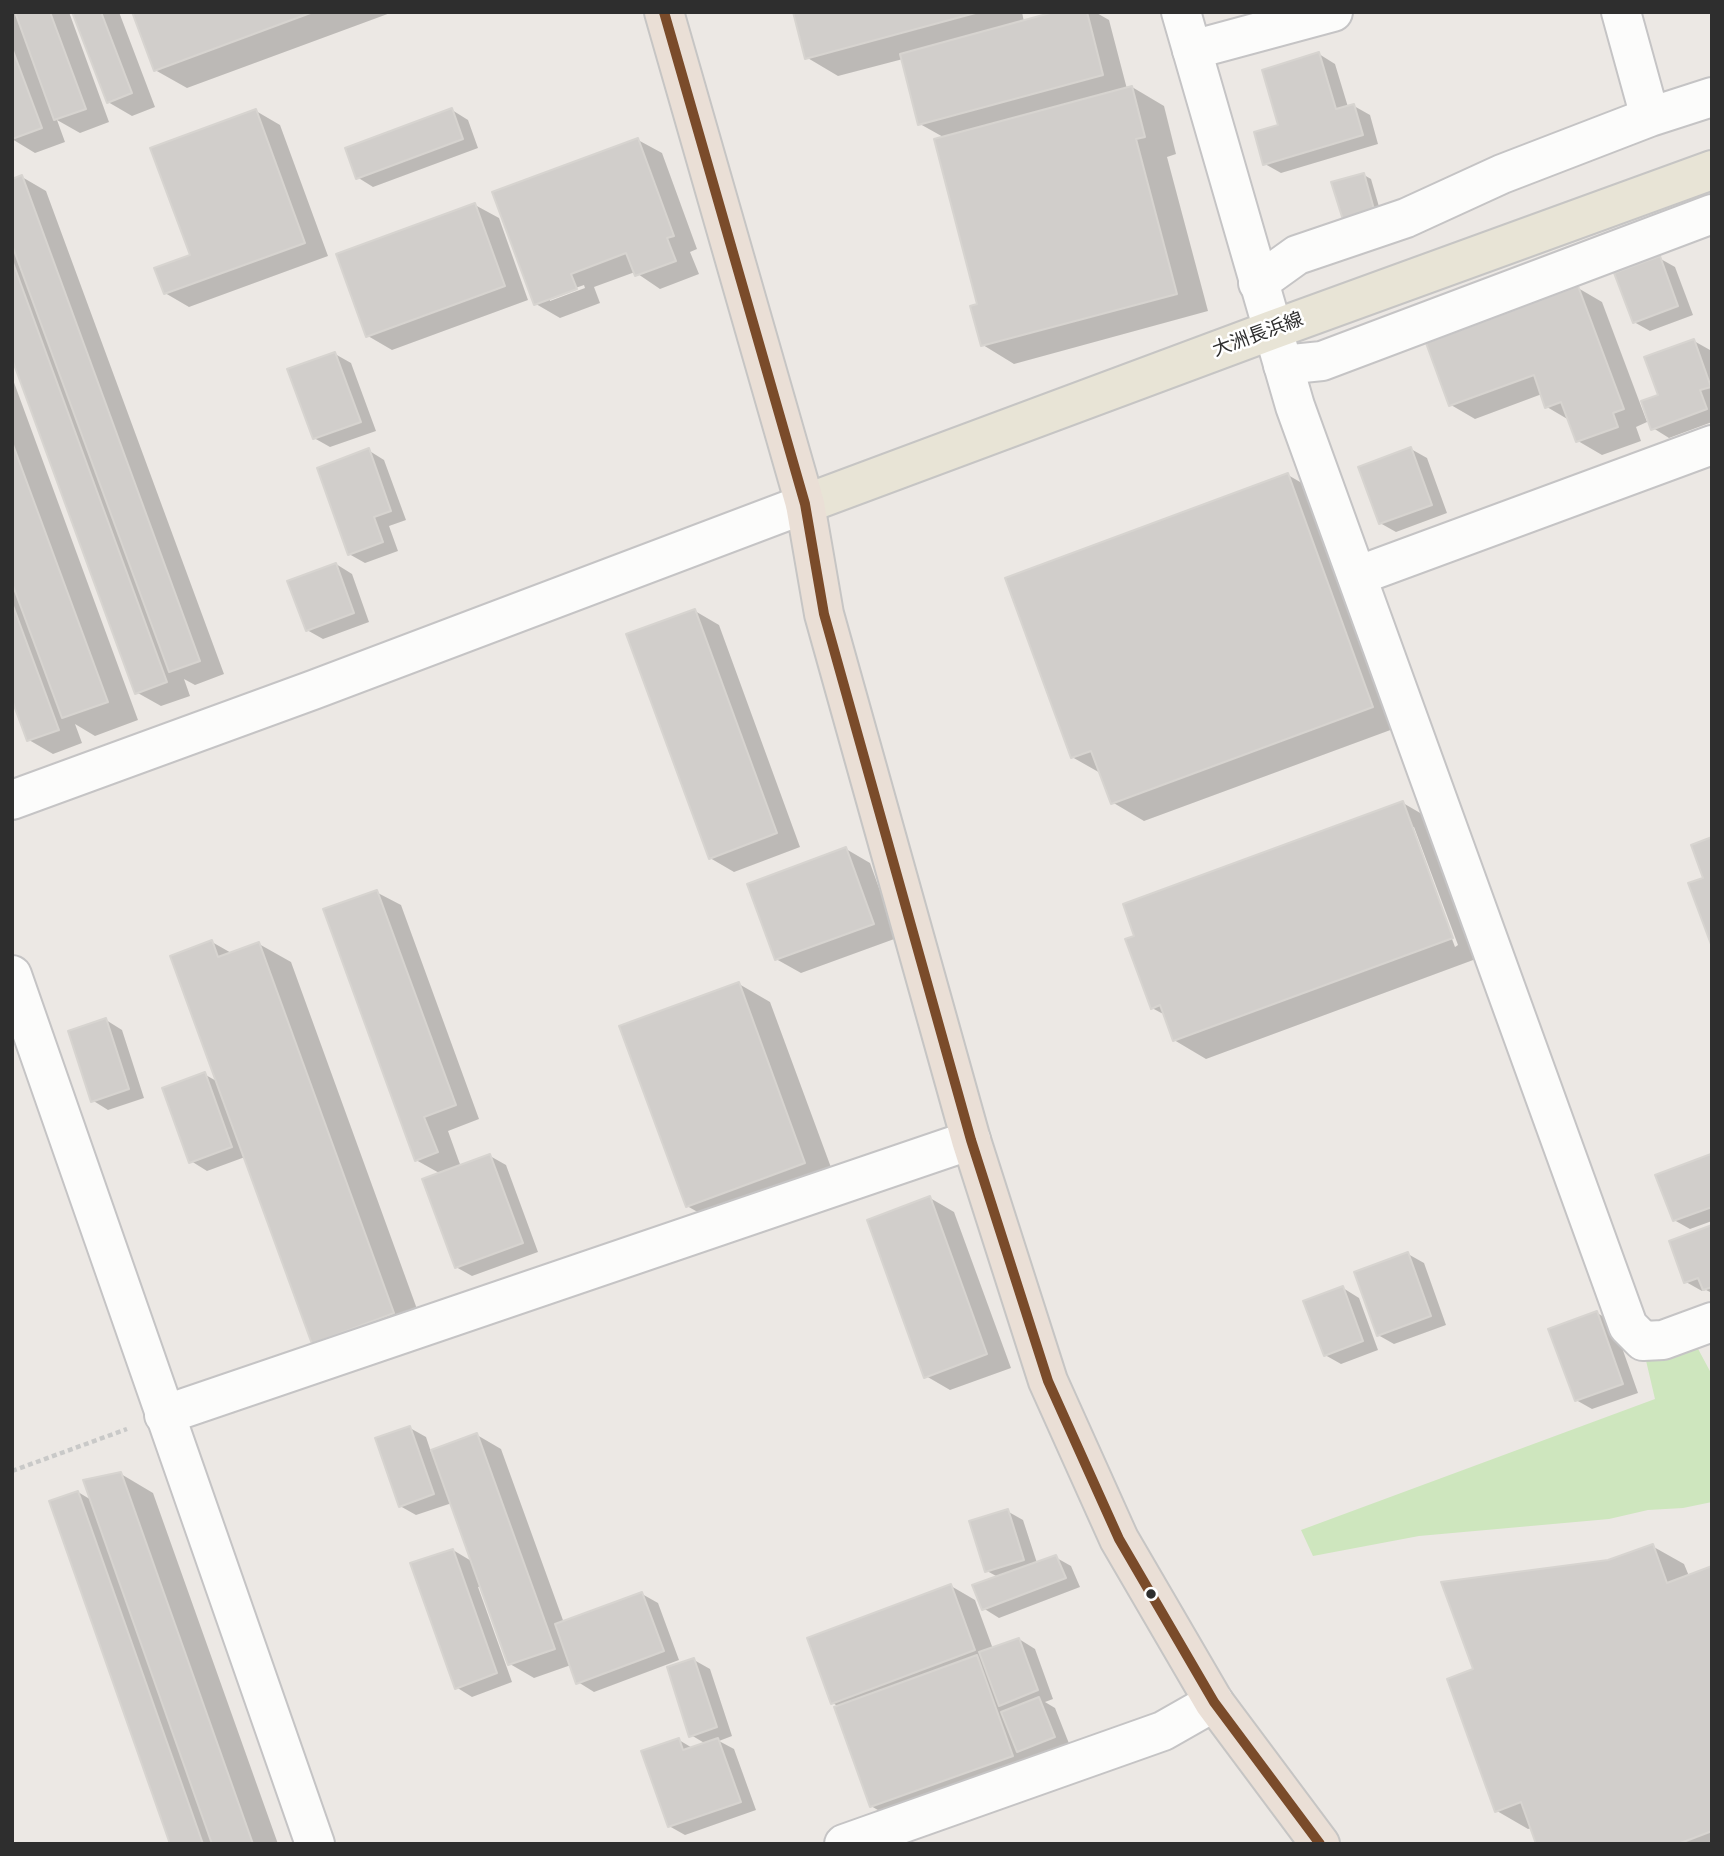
<!DOCTYPE html>
<meta charset="utf-8">
<style>
body{margin:0}
#map{position:relative;width:1724px;height:1856px;overflow:hidden;background:#ece8e4;font-family:"Fira Sans Condensed",sans-serif}
canvas{display:block}
.frame{position:absolute;inset:0;border:14px solid #2e2e2e;pointer-events:none}
</style>
<div id="map">
<canvas width="1724" height="1856"></canvas>
<div class="frame"></div>
</div>
<script>
const c = document.querySelector('canvas').getContext('2d');
c.lineJoin = 'round';
function paint(path, color) { c.fillStyle = color; c.fill(path, 'evenodd'); }
function strokePath(path, color, width, dash) { c.strokeStyle = color; c.lineWidth = width; c.lineCap = dash ? 'butt' : 'round'; c.setLineDash(dash || []); c.stroke(path); }
function write(font, color, halo, rows, align = 'center') {
  c.font = font + ' "Fira Sans Condensed","Noto Sans JP",sans-serif'; c.lineWidth = 5; c.setLineDash([]); c.textBaseline = 'middle'; c.strokeStyle = halo; c.fillStyle = color; for (const [text, x, y, turn = 0] of rows) {
    c.save(); c.translate(x, y); c.rotate((+turn || 0) * Math.PI / 180); c.textAlign = isNaN(turn) ? turn : align; if (halo) c.strokeText(text, 0, 0); c.fillText(text, 0, 0); c.restore();
  }
}
paint(new Path2D(`
 M1696,1345L1712,1375V1502L1683,1508L1648,1510L1609,1519L1419,1536L1313,1556L1301,1530L1655,1399L1644,1352Z`), '#cee6be');
paint(new Path2D(`
 M12,12H69L109,122L80,133L57,120L65,142L35,153L12,139Z
 M74,12H119L155,107L132,116L108,102Z
 M134,12H393L187,88L155,70Z
 M794,12H1022L1024,22L1061,12H1095L1109,20L1127,89L1132,87L1164,106L1176,154L1167,157L1208,311L1014,364L983,345L979,305L945,138L920,124L903,59L838,76L806,57Z
 M1319,54L1335,64L1348,107L1354,106L1370,115L1378,144L1281,173L1265,164L1280,126Z
 M452,110L468,120L478,148L373,187L357,177Z
 M256,111L280,125L328,256L189,307L165,293L192,256Z
 M638,140L662,153L697,249L690,252L699,274L660,289L635,272L594,287L600,303L560,318L536,304ZM584,285L585,288L550,301V297Z
 M1364,175L1371,179L1382,217L1353,226Z
 M22,177L46,191L224,674L195,685L184,679L190,696L161,706L136,692L12,353V181Z
 M475,205L499,218L528,300L392,350L368,336Z
 M1659,258L1675,267L1693,315L1650,331L1634,322Z
 M1578,288L1602,302L1647,422L1636,427L1641,441L1602,455L1578,441L1569,420L1547,407L1542,394L1475,419L1451,405Z
 M1694,341L1710,350L1712,355V422L1669,438L1653,428L1661,396Z
 M335,354L351,363L376,431L330,447L314,438Z
 M12,377L138,720L95,736L75,724L82,743L53,754L29,740L12,695Z
 M1411,449L1427,458L1447,513L1396,532L1380,523Z
 M368,450L384,460L406,520L389,526L398,551L365,563L349,554Z
 M1288,475L1319,493L1404,725L1144,821L1112,802L1102,774L1072,757Z
 M336,564L352,574L369,622L323,639L307,630Z
 M695,611L719,625L800,847L734,872L710,858Z
 M1403,803L1434,821L1484,956L1206,1059L1174,1040L1165,1015L1152,1008L1137,937ZM1410,827H1414L1458,945L1455,947Z
 M846,849L870,863L897,938L801,973L776,959Z
 M376,892L401,905L479,1119L448,1131L461,1167L490,1156L506,1165L538,1252L472,1276L456,1267L441,1174L416,1160Z
 M212,942L233,954L259,944L291,962L425,1331L345,1361L314,1343L245,1157L207,1171L191,1161L204,1074L218,1082Z
 M739,984L770,1002L836,1181L719,1224L687,1206Z
 M106,1020L122,1030L144,1098L108,1110L92,1100Z
 M1711,1156L1712,1221L1690,1229L1674,1220Z
 M930,1198L954,1212L1011,1368L950,1390L926,1376Z
 M1712,1227V1293L1706,1290L1702,1291L1686,1282Z
 M1408,1254L1424,1263L1446,1325L1394,1344L1378,1335Z
 M1343,1288L1359,1298L1378,1350L1341,1364L1325,1355Z
 M1597,1313L1613,1322L1638,1393L1592,1409L1576,1400Z
 M410,1428L426,1437L431,1452L477,1435L501,1449L564,1623L642,1594L658,1603L679,1660L594,1692L578,1682L571,1665L534,1678L510,1664L482,1586L478,1587L512,1682L472,1697L456,1687L453,1550L473,1562L452,1503L416,1515L400,1506Z
 M121,1474L153,1493L278,1844H172L78,1492L93,1501Z
 M1007,1511L1023,1520L1037,1563L1055,1557L1071,1566L1080,1587L999,1618L983,1608L998,1577L987,1571Z
 M1652,1546L1684,1564L1689,1576L1712,1568V1844H1538L1532,1828L1528,1829L1497,1811L1475,1670L1608,1562Z
 M951,1586L975,1600L993,1649L1019,1639L1035,1649L1053,1699L1045,1702L1055,1708L1070,1746L895,1820L871,1806L839,1707L833,1703Z
 M694,1660L710,1669L732,1736L719,1741L734,1749L756,1810L685,1835L669,1826L679,1740L694,1749L706,1744L691,1735Z`), '#0003');
const building = new Path2D(`
 M15,12H50L86,109L54,120Z
 M72,12H101L132,93L107,103Z
 M132,12H313L154,71Z
 M793,12H979L805,59Z
 M1054,12H1087L1103,75L918,125L900,54Z
 M12,48L42,128L12,139Z
 M1319,52L1336,109L1354,104L1363,135L1263,165L1254,132L1278,125L1262,70Z
 M1132,86L1145,137L1136,139L1177,294L981,346L970,306L977,304L934,139Z
 M452,108L463,139L356,179L345,148Z
 M256,109L305,243L164,294L154,268L190,255L150,148Z
 M638,138L674,236L667,238L676,261L635,276L626,253L571,274L577,289L534,305L492,192Z
 M1364,173L1375,213L1344,223L1331,182Z
 M22,175L200,661L169,672L12,245V179Z
 M475,203L505,286L366,337L336,254Z
 M1660,256L1678,306L1633,323L1614,273Z
 M12,260L167,682L135,694L12,359Z
 M1578,286L1624,409L1613,413L1618,427L1576,442L1561,402L1545,408L1534,375L1449,406L1426,343Z
 M1694,339L1711,387L1700,390L1707,409L1651,430L1641,401L1658,395L1644,357Z
 M335,352L361,422L313,439L287,369Z
 M12,442L108,702L62,718L12,583Z
 M1411,447L1432,505L1379,524L1358,467Z
 M369,448L391,511L374,517L383,542L348,555L317,468Z
 M1288,473L1373,707L1111,804L1091,751L1071,758L1005,578Z
 M336,563L354,613L306,631L287,581Z
 M12,603L59,730L27,741L12,700Z
 M695,609L777,833L709,859L626,634Z
 M1403,801L1453,938L1173,1041L1160,1005L1151,1009L1125,939L1134,936L1123,904Z
 M1712,837V947L1688,883L1703,878L1691,845Z
 M846,847L874,924L775,960L747,884Z
 M377,890L456,1105L424,1117L438,1152L415,1161L323,909Z
 M212,940L218,957L259,942L394,1313L312,1344L170,956Z
 M739,982L805,1163L686,1207L619,1026Z
 M106,1018L129,1089L91,1102L68,1031Z
 M205,1072L232,1147L189,1163L162,1088Z
 M490,1154L523,1243L455,1268L422,1179Z
 M1711,1154L1712,1207L1673,1221L1655,1175Z
 M930,1196L987,1354L924,1378L867,1220Z
 M1712,1225V1287L1703,1290L1698,1278L1684,1283L1669,1241Z
 M1408,1252L1431,1316L1377,1336L1354,1272Z
 M1343,1286L1363,1341L1324,1356L1303,1301Z
 M1597,1311L1623,1384L1575,1401L1548,1329Z
 M410,1426L434,1494L399,1507L375,1438Z
 M477,1433L555,1649L508,1665L431,1450Z
 M121,1472L253,1844H212L83,1480Z
 M78,1491L203,1844H170L49,1501Z
 M1008,1509L1024,1560L985,1572L969,1521Z
 M1653,1544L1667,1583L1712,1566V1831L1678,1844H1536L1521,1802L1495,1812L1447,1679L1473,1669L1441,1582L1608,1560Z
 M453,1549L497,1673L455,1689L410,1563Z
 M1056,1555L1066,1578L982,1610L972,1585Z
 M951,1584L975,1650L831,1704L807,1638Z
 M642,1592L664,1651L576,1684L555,1624Z
 M1019,1638L1038,1690L999,1706L979,1652Z
 M977,1655L1013,1756L870,1807L834,1707Z
 M694,1658L717,1727L689,1737L667,1667Z
 M1039,1697L1055,1737L1017,1752L1001,1712Z
 M679,1738L683,1750L718,1738L741,1802L668,1827L641,1751Z`);
paint(building, '#d1cecb');
strokePath(building, '#d7d4d0', 2);
const street = new Path2D(`
 M1621,12L1650,117
 M1192,50L1333,12
 M1258,283L1297,255L1406,218L1502,174L1650,117L1712,97
 M1283,365L1322,361L1712,214
 M1357,576L1712,445
 M164,1415L971,1140
 M844,1844L1163,1731L1214,1702`);
const secondary = new Path2D(`
 M1181,12L1295,406L1628,1326L1643,1341L1663,1340L1712,1322
 M12,800L313,690L805,504
 M12,975L315,1844`);
const primary = new Path2D(`
 M805,504L1272,330L1712,170`);
const highway = new Path2D(`
 M664,12L805,504L824,614L971,1140L1048,1381L1119,1539L1214,1702L1320,1844`);
strokePath(street, '#c5c4c5', 42);
strokePath(secondary, '#c5c4c5', 42);
strokePath(primary, '#c6c5c4', 42);
strokePath(highway, '#c6c5c4', 42);
strokePath(new Path2D(`
 M12,1471L127,1429`), '#c9c9c8', 4.5, [5, 3.5]);
strokePath(street, '#fcfcfb', 38);
strokePath(secondary, '#fcfcfb', 38);
strokePath(primary, '#e8e4d6', 38);
strokePath(highway, '#eadfd6', 38);
strokePath(new Path2D(`
 M664,12L805,504L824,614L971,1140L1048,1381L1119,1539L1214,1702L1320,1844`), '#7a4b2a', 10);
for (const [x, y, r, color] of [
 [1151,1594,6,"#2e2e2e"]
]) { const dot = new Path2D(); dot.arc(x, y, r, 0, 2 * Math.PI); c.fillStyle = color; c.fill(dot); strokePath(dot, '#fff', 2.5); }
write('19px', '#2e2e2e', '#fff', [
 ["大洲長浜線",1258,335,-20]
]);
</script>
